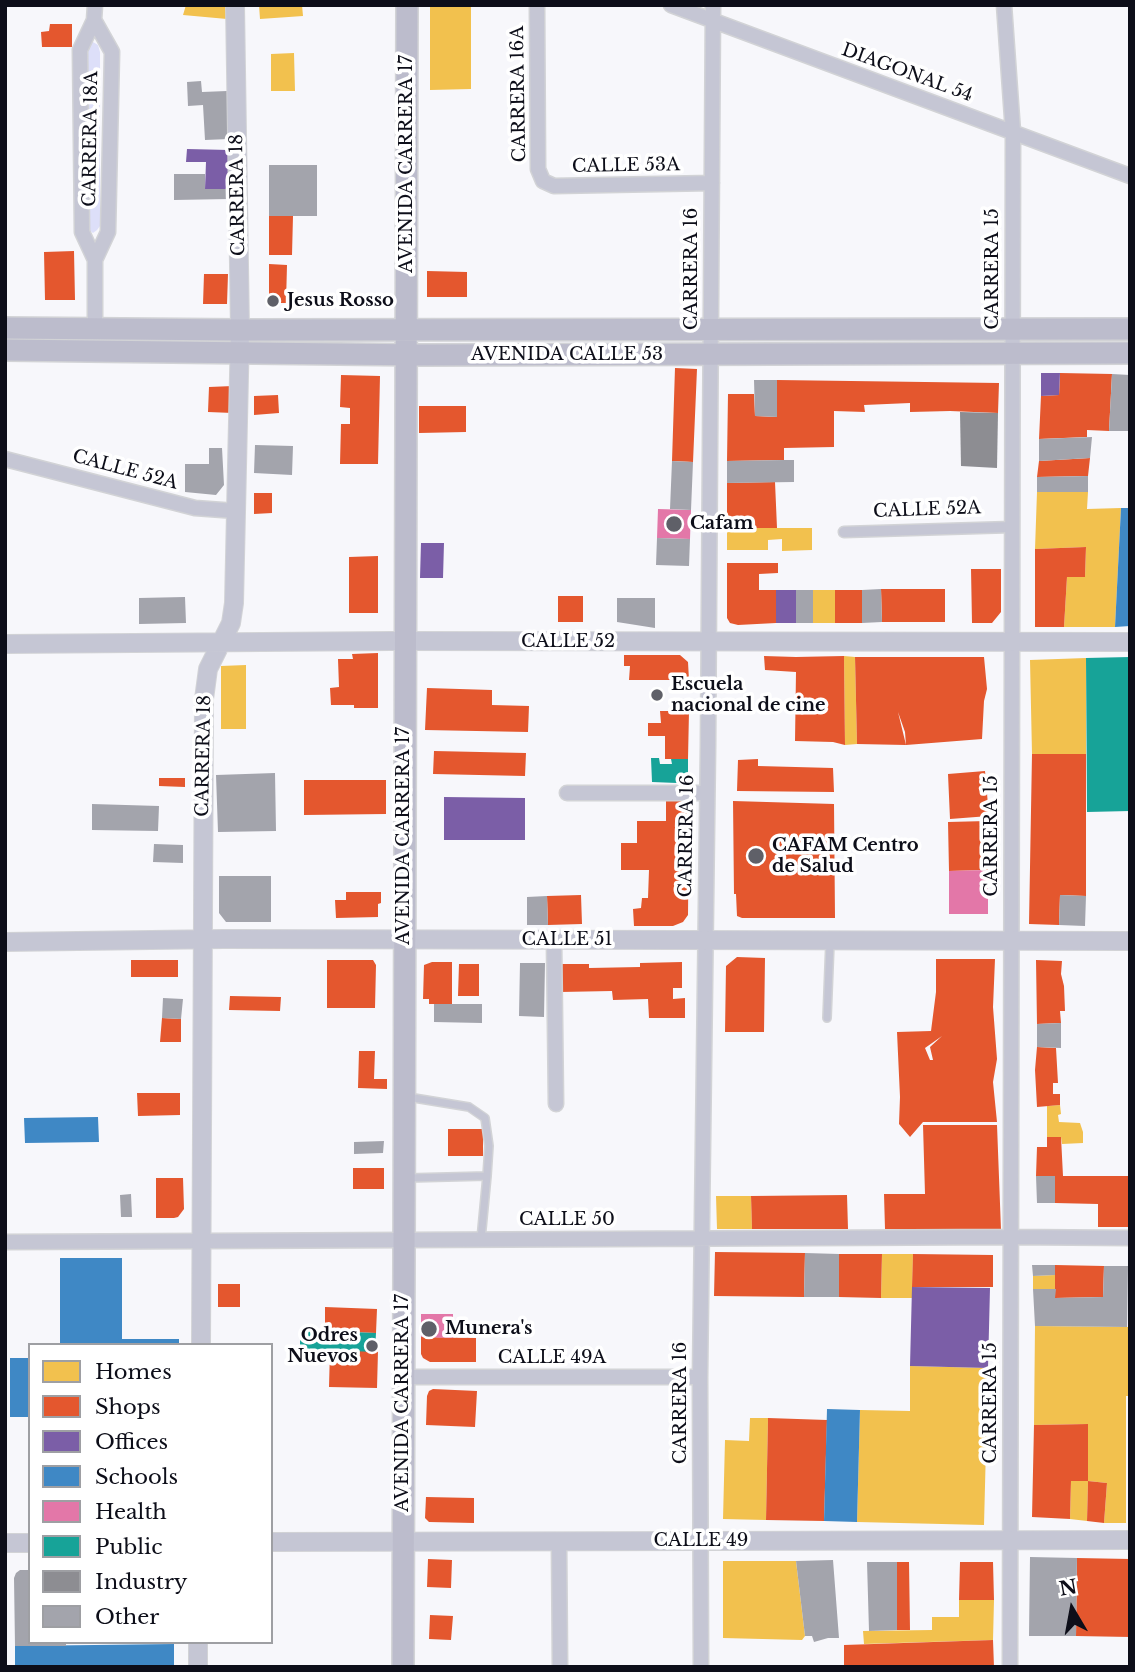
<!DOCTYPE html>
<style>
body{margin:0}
#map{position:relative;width:1135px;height:1672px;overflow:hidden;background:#f7f7fb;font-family:"Libre Baskerville",serif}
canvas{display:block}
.frame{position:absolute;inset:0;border:7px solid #0d0e19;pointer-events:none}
.legend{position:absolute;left:28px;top:1343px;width:245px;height:301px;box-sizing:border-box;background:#fff;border:2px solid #9e9fa3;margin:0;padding:9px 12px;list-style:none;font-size:21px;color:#0d0e19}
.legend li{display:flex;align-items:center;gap:14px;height:35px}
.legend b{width:35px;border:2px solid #9e9fa3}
.north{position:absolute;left:1037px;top:1574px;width:70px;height:70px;-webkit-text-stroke:5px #fff;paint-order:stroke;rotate:350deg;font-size:19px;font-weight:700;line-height:28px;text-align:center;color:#0d0e19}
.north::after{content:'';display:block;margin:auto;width:24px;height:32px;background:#0d0e19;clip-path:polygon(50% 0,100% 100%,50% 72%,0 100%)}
</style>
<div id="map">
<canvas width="1135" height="1672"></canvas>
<div class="frame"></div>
<ul class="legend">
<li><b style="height:19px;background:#f2c14e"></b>Homes</li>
<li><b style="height:19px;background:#e4572e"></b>Shops</li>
<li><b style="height:19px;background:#7b5ea7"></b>Offices</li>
<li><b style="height:19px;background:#3f88c5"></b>Schools</li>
<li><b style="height:19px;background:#e377a8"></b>Health</li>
<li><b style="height:19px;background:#17a398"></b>Public</li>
<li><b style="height:19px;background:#8d8d92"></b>Industry</li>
<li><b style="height:19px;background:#a3a4ac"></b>Other</li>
</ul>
<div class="north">N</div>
</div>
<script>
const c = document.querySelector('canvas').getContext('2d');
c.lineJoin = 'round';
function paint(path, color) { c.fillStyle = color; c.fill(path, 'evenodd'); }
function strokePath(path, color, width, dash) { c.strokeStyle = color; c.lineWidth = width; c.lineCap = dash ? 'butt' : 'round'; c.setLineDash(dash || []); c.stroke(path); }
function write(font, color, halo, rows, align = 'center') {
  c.font = font + ' "Libre Baskerville",serif'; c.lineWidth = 7; c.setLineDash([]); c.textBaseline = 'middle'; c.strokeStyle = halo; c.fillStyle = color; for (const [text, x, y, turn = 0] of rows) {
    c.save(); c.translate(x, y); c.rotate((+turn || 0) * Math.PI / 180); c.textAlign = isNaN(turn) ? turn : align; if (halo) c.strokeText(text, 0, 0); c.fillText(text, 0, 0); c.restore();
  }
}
paint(new Path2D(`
 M93,42L98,45L100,52V226L97,230L93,233L89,230L87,48L90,43Z`), '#dddff9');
paint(new Path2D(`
 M186,5H227V19L183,15Z
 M259,5H302L303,16L260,19Z
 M430,5H471V89L430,90Z
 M294,53L295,91H271V54Z
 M1037,492H1088L1087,509L1121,508L1115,627H1064L1067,577H1085L1086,547L1035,549Z
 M727,528H812V550L782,551V539L768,540V550H727Z
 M813,590H835V623H813Z
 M844,656L855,657L857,744L845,745Z
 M1086,658V754H1032L1030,660Z
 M246,665V729H221V666Z
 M1060,1105L1061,1114L1058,1115L1059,1122L1080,1123L1083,1132V1143L1062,1144L1061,1137H1047V1106Z
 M716,1196H751L752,1229H717Z
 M882,1254H913L912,1298H881Z
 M1055,1275L1056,1289H1033V1276Z
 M1035,1326L1130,1327V1396H1126V1523H1104L1107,1483L1088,1481L1087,1521L1070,1519L1071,1481H1088V1424L1034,1425Z
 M910,1366L988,1368L984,1525L857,1522L860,1410L910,1411Z
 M750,1418H768L766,1520L723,1519L725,1440L749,1441Z
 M723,1561H796L805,1636L802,1640L723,1638Z
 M959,1600H994L993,1640L864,1644L863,1631L932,1630V1617H959Z
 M993,1648V1663L862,1666V1651Z`), '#f2c14e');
paint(new Path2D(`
 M50,24H72V47H42L41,32L49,31Z
 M269,216H293L292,255H269Z
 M74,251L75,300H45L44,252Z
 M269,264L287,265L286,303H269Z
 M427,271L467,272V297H427Z
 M204,274H228L227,304H203Z
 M675,368L697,369L693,462L672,461Z
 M1060,373L1112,374L1109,431L1087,430V437L1039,439L1041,396L1059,395Z
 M341,375L380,376L378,464H340L341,424H350V408L340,407Z
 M777,380L999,383L998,413L950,411L910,412V403L864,405L865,412L834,411V447L784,448V460L727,461L728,394H754L755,416L777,417Z
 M233,386V413L208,412L209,387Z
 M278,395L279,413L254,415V396Z
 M419,406H466V432L419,433Z
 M1090,458L1088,476L1037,477L1039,461Z
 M775,482L777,528H727V483Z
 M254,493H272V513L254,514Z
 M1086,547L1085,577H1067L1064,627H1035V549Z
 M378,556V613H349V557Z
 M727,563H778V573L759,574V590H776V623L738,625L730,623L727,618Z
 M971,569H1001V612L992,623H972Z
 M881,589H945V622H882Z
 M835,590H862V623H835Z
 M558,596H583V622H558Z
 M378,653V708H354V705H331L330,688L339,687L338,659H353L352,654Z
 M624,655H680L688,662L689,680H629L630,666H624Z
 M764,656L796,657L844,656L845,745L833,742L795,741L796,672L765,670Z
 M855,657H984L987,689L984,701L982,739L906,745L857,744ZM898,712L905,732L906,745Z
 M427,688L492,690V705L529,706L528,732L425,730Z
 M660,711H689L688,759H665V736H648V723H661Z
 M434,751L526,753L525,776L433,774Z
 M1032,754H1086V896L1060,895L1059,925L1029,924Z
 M758,759V766L833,768L834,792L737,791L738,760Z
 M985,771L989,816L950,819L948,774Z
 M159,778H185V787L159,786Z
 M304,780H386V814L304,815Z
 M666,798L686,800L689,806L688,915L683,922L673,926H634L633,909L641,908L642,898H648L649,870H621V843H637V821H666Z
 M733,801L834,804L835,918H742L737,916L736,894H734Z
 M987,821L988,870L949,871L948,822Z
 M346,892H381V903L378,904V917L336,918L335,900H346Z
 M581,895L582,924L548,925L547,896Z
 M737,957L765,958L764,1032H725L726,966Z
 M936,959H995L993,1007L997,1059L993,1082L997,1122H923L910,1137L899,1124L900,1097L897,1032L931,1031L936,992ZM942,1036L930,1047L933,1060H930L925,1048Z
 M131,960H178V977H131Z
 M327,960H373L376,965L375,1008H327Z
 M1036,960L1062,961L1061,974L1064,986L1065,1011H1060L1061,1023L1037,1024Z
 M432,962H452V1004H429V999H423L424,965Z
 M682,962V988H673V999L685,998V1018H649L648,999L613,1000L612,991L560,992V964H589V968L640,967V963Z
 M459,964H479V996H458Z
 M230,996L281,997L280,1011L229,1010Z
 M162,1018L181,1019V1042H160Z
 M1037,1047L1056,1048L1058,1083H1053V1094H1060V1105L1037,1107L1035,1070Z
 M359,1051H375L374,1079H387V1089L358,1088Z
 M137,1093H180V1115L138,1116Z
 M923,1125H997L1001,1230L885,1229L884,1194H925Z
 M448,1129H483V1156H448Z
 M1047,1137H1061L1063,1176H1130V1227H1098V1204L1055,1203V1176H1036L1037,1147H1047Z
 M353,1168H384V1189H353Z
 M156,1178H183L184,1209L178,1217L174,1218H156Z
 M847,1195L848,1229H752L751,1196Z
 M715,1252L805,1253L804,1297L714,1296Z
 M839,1254H882L881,1298L839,1297Z
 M913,1254L993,1255V1287H912Z
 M1055,1265L1104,1266L1103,1297L1055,1298Z
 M218,1284H240V1307H218Z
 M325,1307L377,1309L376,1333L325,1331Z
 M421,1337L476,1338V1362H430L423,1358L421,1354Z
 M330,1350L378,1351L377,1388L329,1387Z
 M433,1389L477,1391L475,1427L426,1425L427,1396L429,1391Z
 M768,1418L827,1420L824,1521L766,1520Z
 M1088,1424V1481L1107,1483L1104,1523L1087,1521L1088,1481H1071L1070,1519L1032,1517L1034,1425Z
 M426,1497L474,1498V1523L429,1522L425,1518Z
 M1077,1558L1130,1559V1637L1076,1636Z
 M428,1559L452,1560L451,1588L427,1587Z
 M897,1562H909L910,1630H897Z
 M960,1562H993L994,1600H959Z
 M430,1615L453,1616L451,1640L429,1639Z
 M993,1640L994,1667H844V1645Z`), '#e4572e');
paint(new Path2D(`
 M187,149L229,150V189H205L206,162H186Z
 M1041,373H1060L1059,395L1041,396Z
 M421,543H444L443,578H420Z
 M776,590H796V623H776Z
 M444,797L525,798V840H444Z
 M912,1287L990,1288L988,1368L910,1366Z`), '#7b5ea7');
paint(new Path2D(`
 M1121,508H1130V626L1115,627Z
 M98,1117L99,1142L25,1143L24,1118Z
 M60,1258H122V1339H179V1345H60Z
 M10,1358H30V1417H10Z
 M827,1409L860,1410L857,1522L824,1521Z
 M174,1644V1667H15V1646Z`), '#3f88c5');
paint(new Path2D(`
 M658,509L691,510L690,539L657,538Z
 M988,870V914H949V871Z
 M421,1314H453V1338L421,1337Z`), '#e377a8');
paint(new Path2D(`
 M1130,657V811L1087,812L1086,658Z
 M651,758H659L660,764H672L671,759H688V772L686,780L677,783L652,782Z
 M300,1330L376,1333L375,1352L300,1349Z`), '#17a398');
paint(new Path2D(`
 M960,412L998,413L997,468L961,466Z`), '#8d8d92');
paint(new Path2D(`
 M201,81L202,92L227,91L229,139L205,140L203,105L188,106L187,82Z
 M269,165H317V216H269Z
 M174,174H205V189H229V199L174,200Z
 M1112,374L1130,375V431H1109Z
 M754,380H777V417L755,416Z
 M1092,437L1090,458L1039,461V439Z
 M255,445L293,446L292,475L254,473Z
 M209,448H222L224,485L216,495L185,492V464H209Z
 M784,460H794V482L727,483V461Z
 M672,461L693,462L691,510L670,509Z
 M1088,476V492H1037V477Z
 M657,538L690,539L689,566L656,565Z
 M881,589L882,622L862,623V590Z
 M796,590H813V623H796Z
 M185,597L186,623L139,624V598Z
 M617,598H655V628L617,622Z
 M275,773L276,831L218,832L216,775Z
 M92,804L159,806L158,831L92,830Z
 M154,844L183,845V863L153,862Z
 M219,876H271V922H226L219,913Z
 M1060,895L1086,896L1085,926L1059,925Z
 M547,896L548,925H527V897Z
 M520,963H545L544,1017L519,1016Z
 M163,998L183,999L181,1019L162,1018Z
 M434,1004H482V1023L434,1022Z
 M1061,1023V1048L1037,1047V1024Z
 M384,1141L383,1153L354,1154V1142Z
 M1036,1176H1055V1203H1037Z
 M131,1194L132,1217H121L120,1195Z
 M805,1253L839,1254V1297H804Z
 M1032,1265H1055V1275L1033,1276Z
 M1104,1266H1128L1127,1327L1035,1326L1033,1289H1056L1055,1298L1103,1297Z
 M1030,1557L1077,1558L1076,1636H1029Z
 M833,1560L839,1638H828L814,1642L812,1636H805L796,1561Z
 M867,1562H897V1630L869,1631Z
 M20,1570H30V1642H66V1646H15L14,1578L16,1573Z`), '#a3a4ac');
const service = new Path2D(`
 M827,1018L830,942
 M408,1097L469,1107L485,1118L489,1146L487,1176L408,1178
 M481,1239L487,1176`);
const pedestrian = new Path2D(`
 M844,532L1012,527`);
const minor = new Path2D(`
 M537,5L538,169L543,181L554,186L712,183
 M671,5L1130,176
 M1004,5L1013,132L1010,1667
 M94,20L112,52L108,232L95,260
 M95,329V260L82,232L80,50L94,20L95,5
 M5,459L195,508L236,511
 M567,793H707
 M554,940L556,1104
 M5,1242L1011,1237L1130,1238
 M403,1377H700
 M559,1541L560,1667
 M701,1667L700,1377L708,747L713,5`);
const tertiary = new Path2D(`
 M5,644L391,641L1130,642
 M5,942L224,939L1130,941
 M201,1345L204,699L208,669L231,623L234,603L240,330L235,5
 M271,1542L1130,1540
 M5,1543H30
 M198,1667V1642`);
const secondary = new Path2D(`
 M5,328L240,330L1130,329
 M5,350L422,355L1130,353
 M403,1667L407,5`);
strokePath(service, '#d2d3d6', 10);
strokePath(pedestrian, '#d2d3d6', 13);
strokePath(minor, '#d2d3d6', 17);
strokePath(tertiary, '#d2d3d6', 20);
strokePath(secondary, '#d2d3d6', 24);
strokePath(service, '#c5c6d4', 7);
strokePath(pedestrian, '#c5c6d4', 10);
strokePath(minor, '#c5c6d4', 14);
strokePath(tertiary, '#c5c6d4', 18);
strokePath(secondary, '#bcbccc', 21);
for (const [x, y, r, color] of [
 [273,301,7,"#5f6068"],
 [674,524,9,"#5f6068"],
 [657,695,7,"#5f6068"],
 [756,856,9,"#5f6068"],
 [429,1329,9,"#5f6068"],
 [372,1346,7,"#5f6068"]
]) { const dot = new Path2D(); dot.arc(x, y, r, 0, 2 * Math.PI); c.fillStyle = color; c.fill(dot); strokePath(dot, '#fff', 2.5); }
write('18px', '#0d0e19', '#fff', [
 ["DIAGONAL 54",907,73,20],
 ["CARRERA 16A",519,94,-91],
 ["CARRERA 18A",91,139,-89],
 ["AVENIDA CARRERA 17",407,164,-90],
 ["CALLE 53A",626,166,-1],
 ["CARRERA 18",238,195,-91],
 ["CARRERA 16",692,269,-90],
 ["CARRERA 15",993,269,-90],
 ["AVENIDA CALLE 53",567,355],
 ["CALLE 52A",125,470,15],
 ["CALLE 52A",927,510,-2],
 ["CALLE 52",568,642],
 ["CARRERA 18",204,756,-89],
 ["AVENIDA CARRERA 17",404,836,-90],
 ["CARRERA 16",687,836,-89],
 ["CARRERA 15",992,836,-90],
 ["CALLE 51",567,940],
 ["CALLE 50",567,1220],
 ["CALLE 49A",552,1358],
 ["AVENIDA CARRERA 17",403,1403,-90],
 ["CARRERA 16",681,1403,-90],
 ["CARRERA 15",991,1403,-90],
 ["CALLE 49",701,1541]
]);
write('bold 18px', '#0d0e19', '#fff', [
 ["Jesus Rosso",287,301],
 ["Cafam",690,524],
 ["Escuela",671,685],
 ["nacional de cine",671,706],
 ["CAFAM Centro",772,846],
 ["de Salud",772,867],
 ["Munera's",445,1329],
 ["Odres",358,1336,"right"],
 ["Nuevos",358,1357,"right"]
], 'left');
</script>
